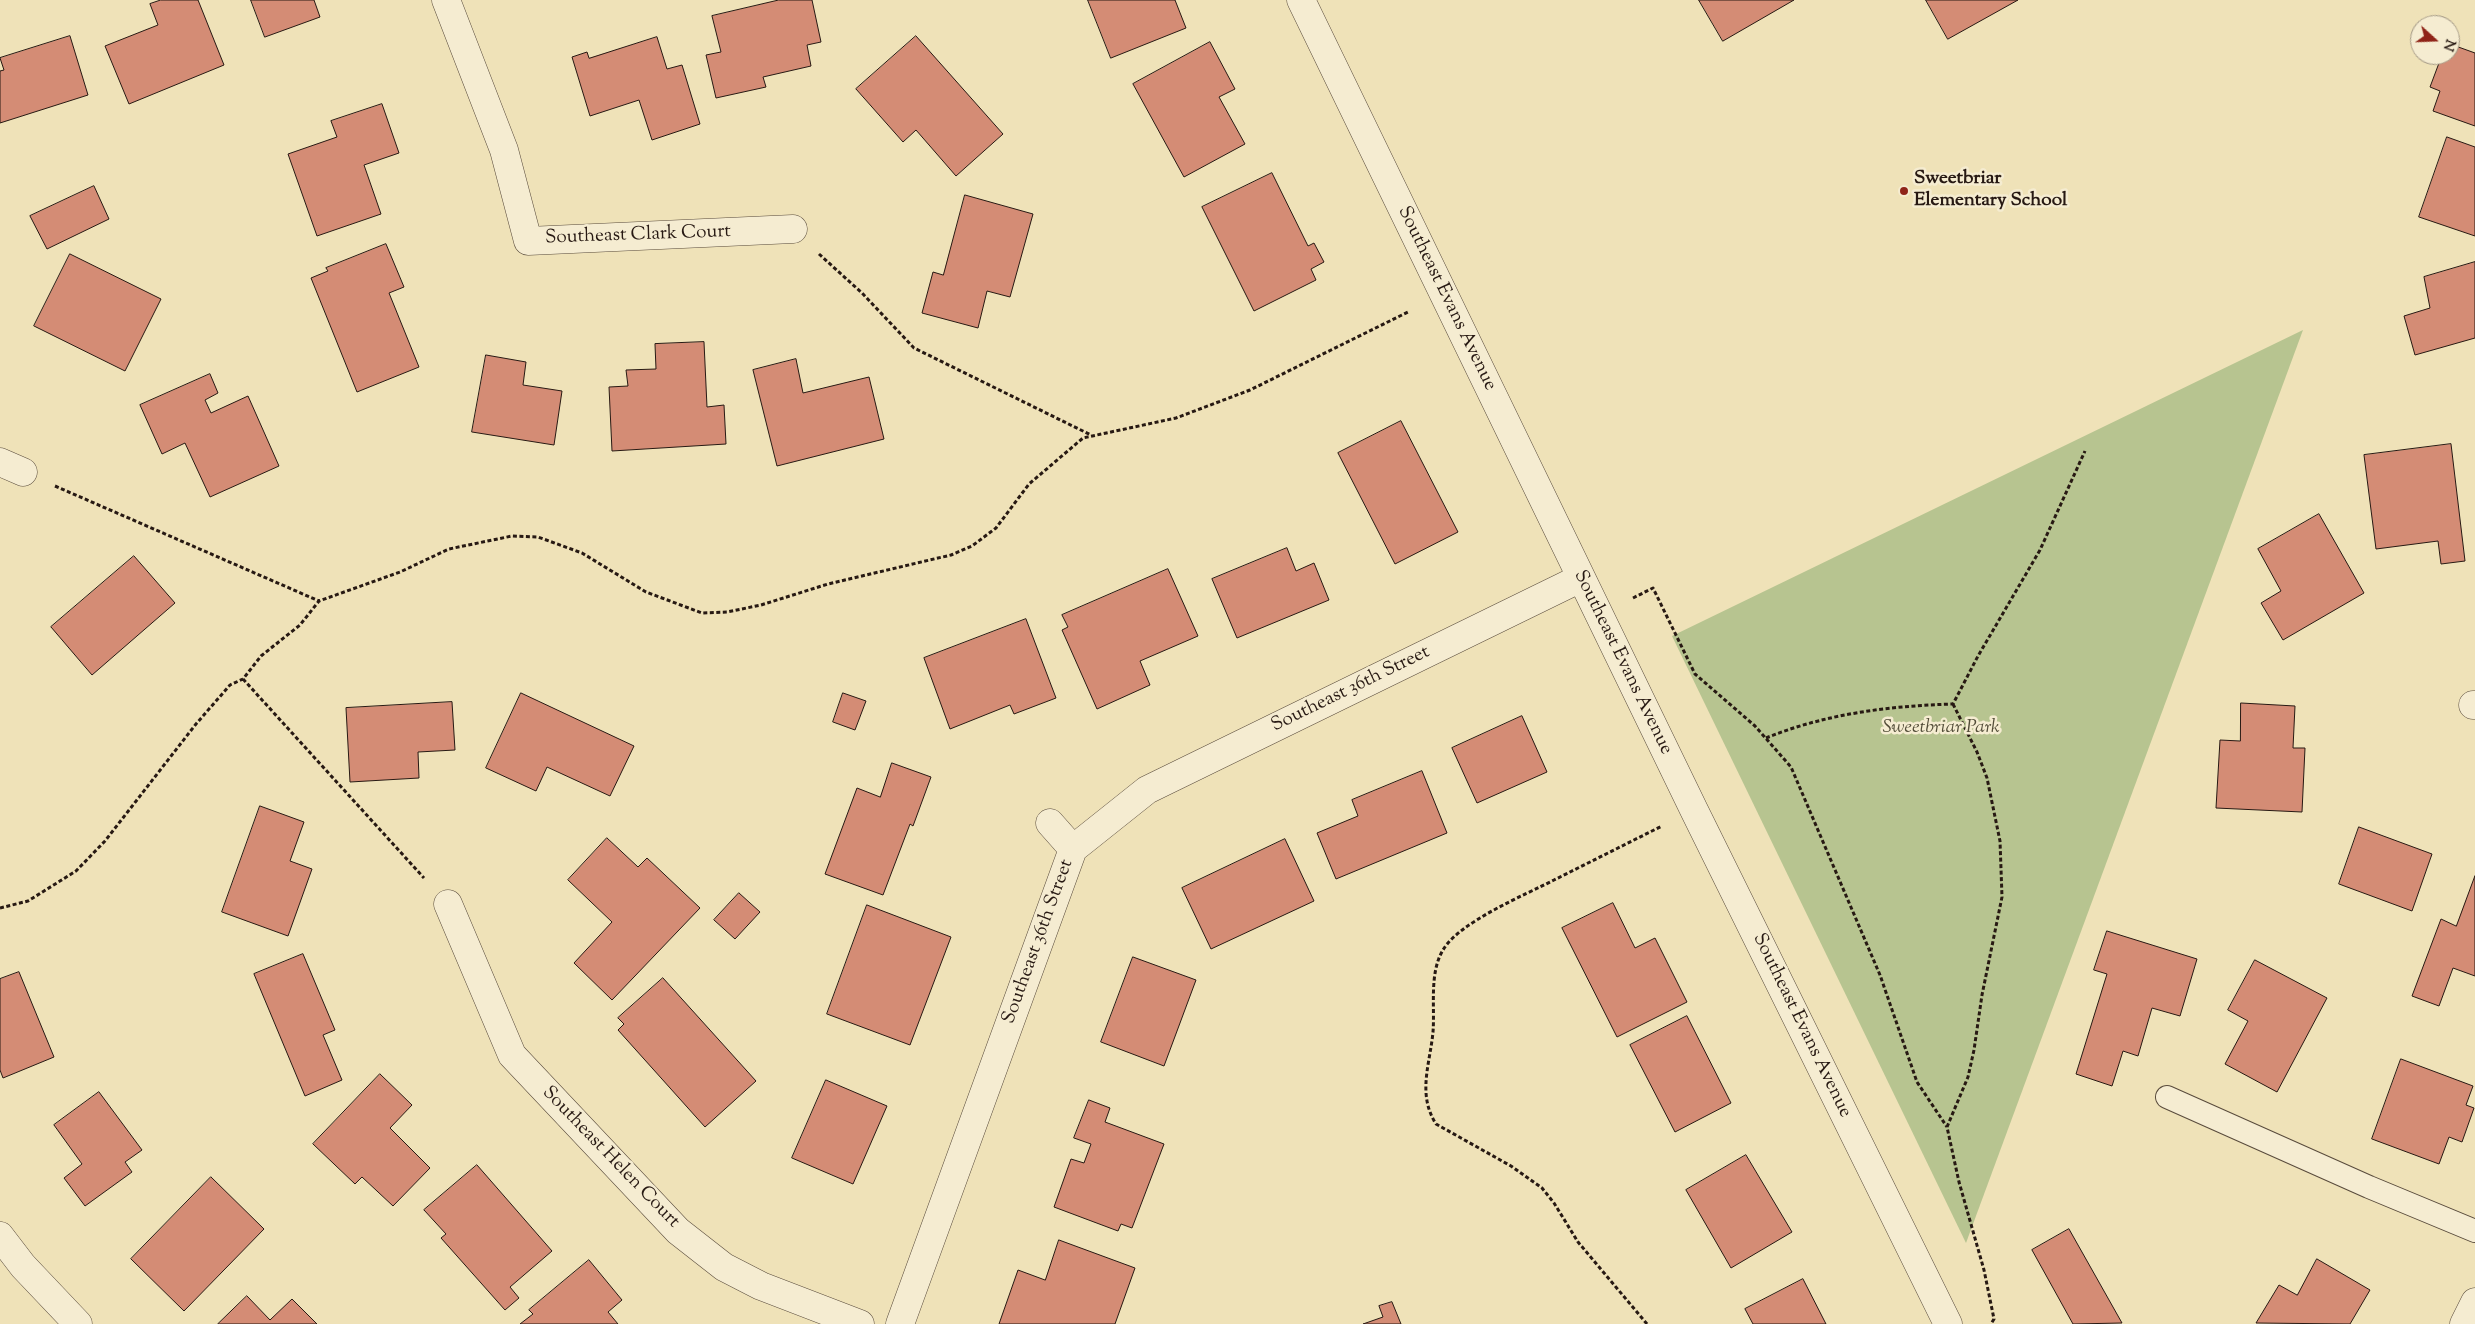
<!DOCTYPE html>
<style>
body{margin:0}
#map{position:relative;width:2475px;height:1324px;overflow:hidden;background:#efe2b8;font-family:"Sorts Mill Goudy",serif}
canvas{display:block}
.north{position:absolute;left:2410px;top:15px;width:50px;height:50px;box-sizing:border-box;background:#f5ecd1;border:1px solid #a39885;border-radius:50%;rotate:110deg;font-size:14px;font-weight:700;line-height:20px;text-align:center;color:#271913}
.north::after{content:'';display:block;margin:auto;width:18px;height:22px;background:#8f2418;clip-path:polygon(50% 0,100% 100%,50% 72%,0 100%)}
</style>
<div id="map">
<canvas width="2475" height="1324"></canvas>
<div class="north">N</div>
</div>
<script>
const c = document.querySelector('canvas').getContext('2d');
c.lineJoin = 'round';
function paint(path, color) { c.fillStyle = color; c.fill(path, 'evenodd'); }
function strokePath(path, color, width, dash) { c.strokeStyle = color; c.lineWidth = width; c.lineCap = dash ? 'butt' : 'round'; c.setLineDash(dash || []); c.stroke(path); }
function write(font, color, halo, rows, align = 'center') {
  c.font = font + ' "Sorts Mill Goudy",serif'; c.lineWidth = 5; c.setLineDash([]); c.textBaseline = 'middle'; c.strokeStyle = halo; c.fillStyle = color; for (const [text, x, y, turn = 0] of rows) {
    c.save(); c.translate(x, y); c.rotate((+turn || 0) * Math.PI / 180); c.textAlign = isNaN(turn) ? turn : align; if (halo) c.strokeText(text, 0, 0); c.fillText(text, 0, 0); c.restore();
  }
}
paint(new Path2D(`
 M2303,330L1966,1243L1672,636Z`), '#b7c490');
const building = new Path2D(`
 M161,0H198L224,65L129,104L105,46L158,25L150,4Z
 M251,0H314L320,17L265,37Z
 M779,0H812L821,42L807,45L811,66L763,77L766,87L716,98L706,55L721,52L712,16Z
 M1088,0H1175L1186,28L1111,58Z
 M1699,0H1794L1723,41Z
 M1926,0H2018L1948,39Z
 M70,36L88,95L0,123V71L4,70L0,58Z
 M916,36L1003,134L956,176L916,130L903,142L856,89Z
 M657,37L667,69L682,65L700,124L652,140L639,100L590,116L572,57L587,52L589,58Z
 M1210,42L1235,89L1219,97L1245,144L1184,177L1133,84Z
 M2450,44L2475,53V126L2433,111L2440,91L2430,87L2442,55H2450Z
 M382,104L399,153L364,165L381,214L317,236L288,154L337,137L331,121Z
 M2447,137L2475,147V236L2419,217Z
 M1272,173L1308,246L1314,243L1324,262L1311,269L1316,280L1254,311L1202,207Z
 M94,186L109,219L47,249L30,216Z
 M965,195L1033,214L1010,297L987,291L978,328L922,313L933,272L943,275Z
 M386,244L404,287L389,293L419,367L357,392L311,278L328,271L326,268Z
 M70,254L161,299L125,371L34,326Z
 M2475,262V338L2415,355L2404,316L2430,308L2424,277Z
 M704,342L707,407L724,405L726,444L612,451L609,387L628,386L626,370L656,369L655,344Z
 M486,355L526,362L523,385L562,391L554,445L472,432Z
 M796,359L803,393L869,377L884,439L777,466L753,370Z
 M210,374L218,393L205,400L211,413L248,396L279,466L210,497L185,443L162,454L140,405Z
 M1401,421L1458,532L1395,564L1338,453Z
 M2451,444L2465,561L2441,564L2438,541L2376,549L2364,455Z
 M2319,514L2364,593L2283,640L2261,603L2281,591L2258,549Z
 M1287,548L1296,571L1314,563L1329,600L1237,638L1212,579Z
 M134,556L175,603L92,675L51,627Z
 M1168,569L1198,636L1140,661L1150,685L1097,709L1062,630L1068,627L1062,615Z
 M1026,619L1056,698L1014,714L1010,705L950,729L924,658Z
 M521,693L634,746L610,796L547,767L536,791L486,768Z
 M843,693L866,701L855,730L833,722Z
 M452,702L455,750L418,752L419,778L350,782L346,708Z
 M2241,703L2295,706L2293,748H2305L2302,812L2216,808L2220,740L2240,741Z
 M1522,716L1547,772L1477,803L1452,748Z
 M892,763L931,777L913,826L910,824L883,895L825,874L857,788L880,797Z
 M1422,771L1447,833L1336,879L1317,833L1358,816L1352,800Z
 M260,806L304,822L290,861L312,869L288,936L222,912Z
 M2359,827L2432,854L2412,911L2339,884Z
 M607,838L638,867L647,858L700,908L612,1000L574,963L612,922L568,880Z
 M1285,839L1314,901L1211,949L1182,888Z
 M2475,876V976L2453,968L2439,1006L2412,996L2441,919L2456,926Z
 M739,893L760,912L735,939L714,920Z
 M1613,903L1635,948L1655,938L1687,1002L1617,1037L1562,928Z
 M867,905L951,937L910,1045L827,1014Z
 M2107,931L2197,959L2180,1016L2152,1008L2138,1056L2123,1051L2112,1086L2076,1074L2107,974L2094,970Z
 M303,954L335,1030L323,1035L342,1080L305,1096L254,974Z
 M1133,957L1196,980L1164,1066L1101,1042Z
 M2255,960L2327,998L2277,1092L2225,1064L2248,1021L2228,1010Z
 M19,972L54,1057L3,1078L0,1070V979Z
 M663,978L756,1081L705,1127L618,1030L624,1024L618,1018Z
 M1687,1016L1731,1103L1675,1132L1630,1045Z
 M2401,1059L2473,1086L2466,1105L2474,1108L2462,1142L2449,1137L2439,1164L2372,1139Z
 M380,1074L412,1105L390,1128L430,1168L393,1206L362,1177L355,1184L313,1144Z
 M826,1080L887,1106L853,1184L792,1158Z
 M99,1092L142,1150L125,1162L132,1172L85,1206L64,1178L82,1164L54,1125Z
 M1089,1100L1110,1108L1105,1122L1164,1144L1132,1228L1121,1224L1118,1231L1054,1207L1071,1159L1084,1163L1091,1144L1074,1138Z
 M1746,1155L1792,1232L1731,1268L1686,1190Z
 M477,1165L552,1251L510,1287L519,1298L505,1310L441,1238L446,1234L424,1210Z
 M211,1177L264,1229L184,1311L131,1259Z
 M2069,1229L2122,1323L2073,1324L2032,1250Z
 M1059,1240L1135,1268L1115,1324H999L1018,1270L1045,1280Z
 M2317,1259L2370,1290L2350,1324L2256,1323L2279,1285L2297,1295Z
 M589,1260L622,1300L608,1312L618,1324H520L533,1314L529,1310Z
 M1803,1279L1826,1324H1753L1745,1309Z
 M247,1296L270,1320L292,1299L317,1324H218Z
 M1392,1302L1401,1324H1363L1383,1317L1379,1306Z`);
paint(building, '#d48c75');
strokePath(building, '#271913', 1);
const service = new Path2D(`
 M2167,1097L2369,1187L2475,1231`);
const minor = new Path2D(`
 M446,0L504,150L528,241L793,229
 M1301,0L1694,810L1948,1324
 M0,462L23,472
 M2473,705H2475
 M1050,823L1073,849
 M448,904L512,1055L678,1231L724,1267L761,1286L860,1324
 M0,1236L23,1266L78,1324
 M900,1324L1073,849L1147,790L1581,578
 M2464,1324L2475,1302`);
strokePath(service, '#594b3c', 24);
strokePath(minor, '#594b3c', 29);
strokePath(new Path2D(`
 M819,254L862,293L914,348L1091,435
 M55,486L319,601
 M1633,598L1653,588L1695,674L1755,726L1791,767L1880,975L1917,1082L1947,1127
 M243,679L424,878
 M1953,704L1977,752L1987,778L2000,841L2002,897L1982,995L1974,1050L1968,1077L1947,1127L1959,1182L1984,1270L1994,1319L1991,1324
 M1766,738C1825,714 1888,706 1953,704L1978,656L2040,550L2085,451
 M0,908L28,901L76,871L105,841L196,724L230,685L243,679L261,656L300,625L319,601L400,572L449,549L512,536L538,537L582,553L646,592L702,613L727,612L761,605L828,584L951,555L972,546L996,528L1029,484L1083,438L1176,418L1250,390L1410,311
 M1647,1324L1578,1242L1554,1203L1542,1188L1511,1166L1436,1124C1417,1094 1430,1064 1433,1032C1435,1007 1429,973 1443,950C1459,922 1525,895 1554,880C1590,862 1626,844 1662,826`), '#271913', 3, [4, 2.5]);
strokePath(service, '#f5ecd1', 22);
strokePath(minor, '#f5ecd1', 28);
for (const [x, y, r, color] of [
 [1904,191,5,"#8f2418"]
]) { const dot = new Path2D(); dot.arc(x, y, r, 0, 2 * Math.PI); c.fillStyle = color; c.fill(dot); strokePath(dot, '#f5ecd1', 2); }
write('bold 19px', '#271913', '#f5ecd1', [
 ["Sweetbriar",1914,180],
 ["Elementary School",1914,202]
], 'left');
write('19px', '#271913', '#f5ecd1', [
 ["Southeast Clark Court",638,236,-2],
 ["Southeast Evans Avenue",1446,299,64],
 ["Southeast Evans Avenue",1622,663,64],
 ["Southeast 36th Street",1351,690,-26],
 ["Southeast 36th Street",1039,942,-70],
 ["Southeast Evans Avenue",1801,1026,64],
 ["Southeast Helen Court",610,1158,46]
]);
write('italic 19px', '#524c38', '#f5ecd1', [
 ["Sweetbriar Park",1941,729]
]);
</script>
